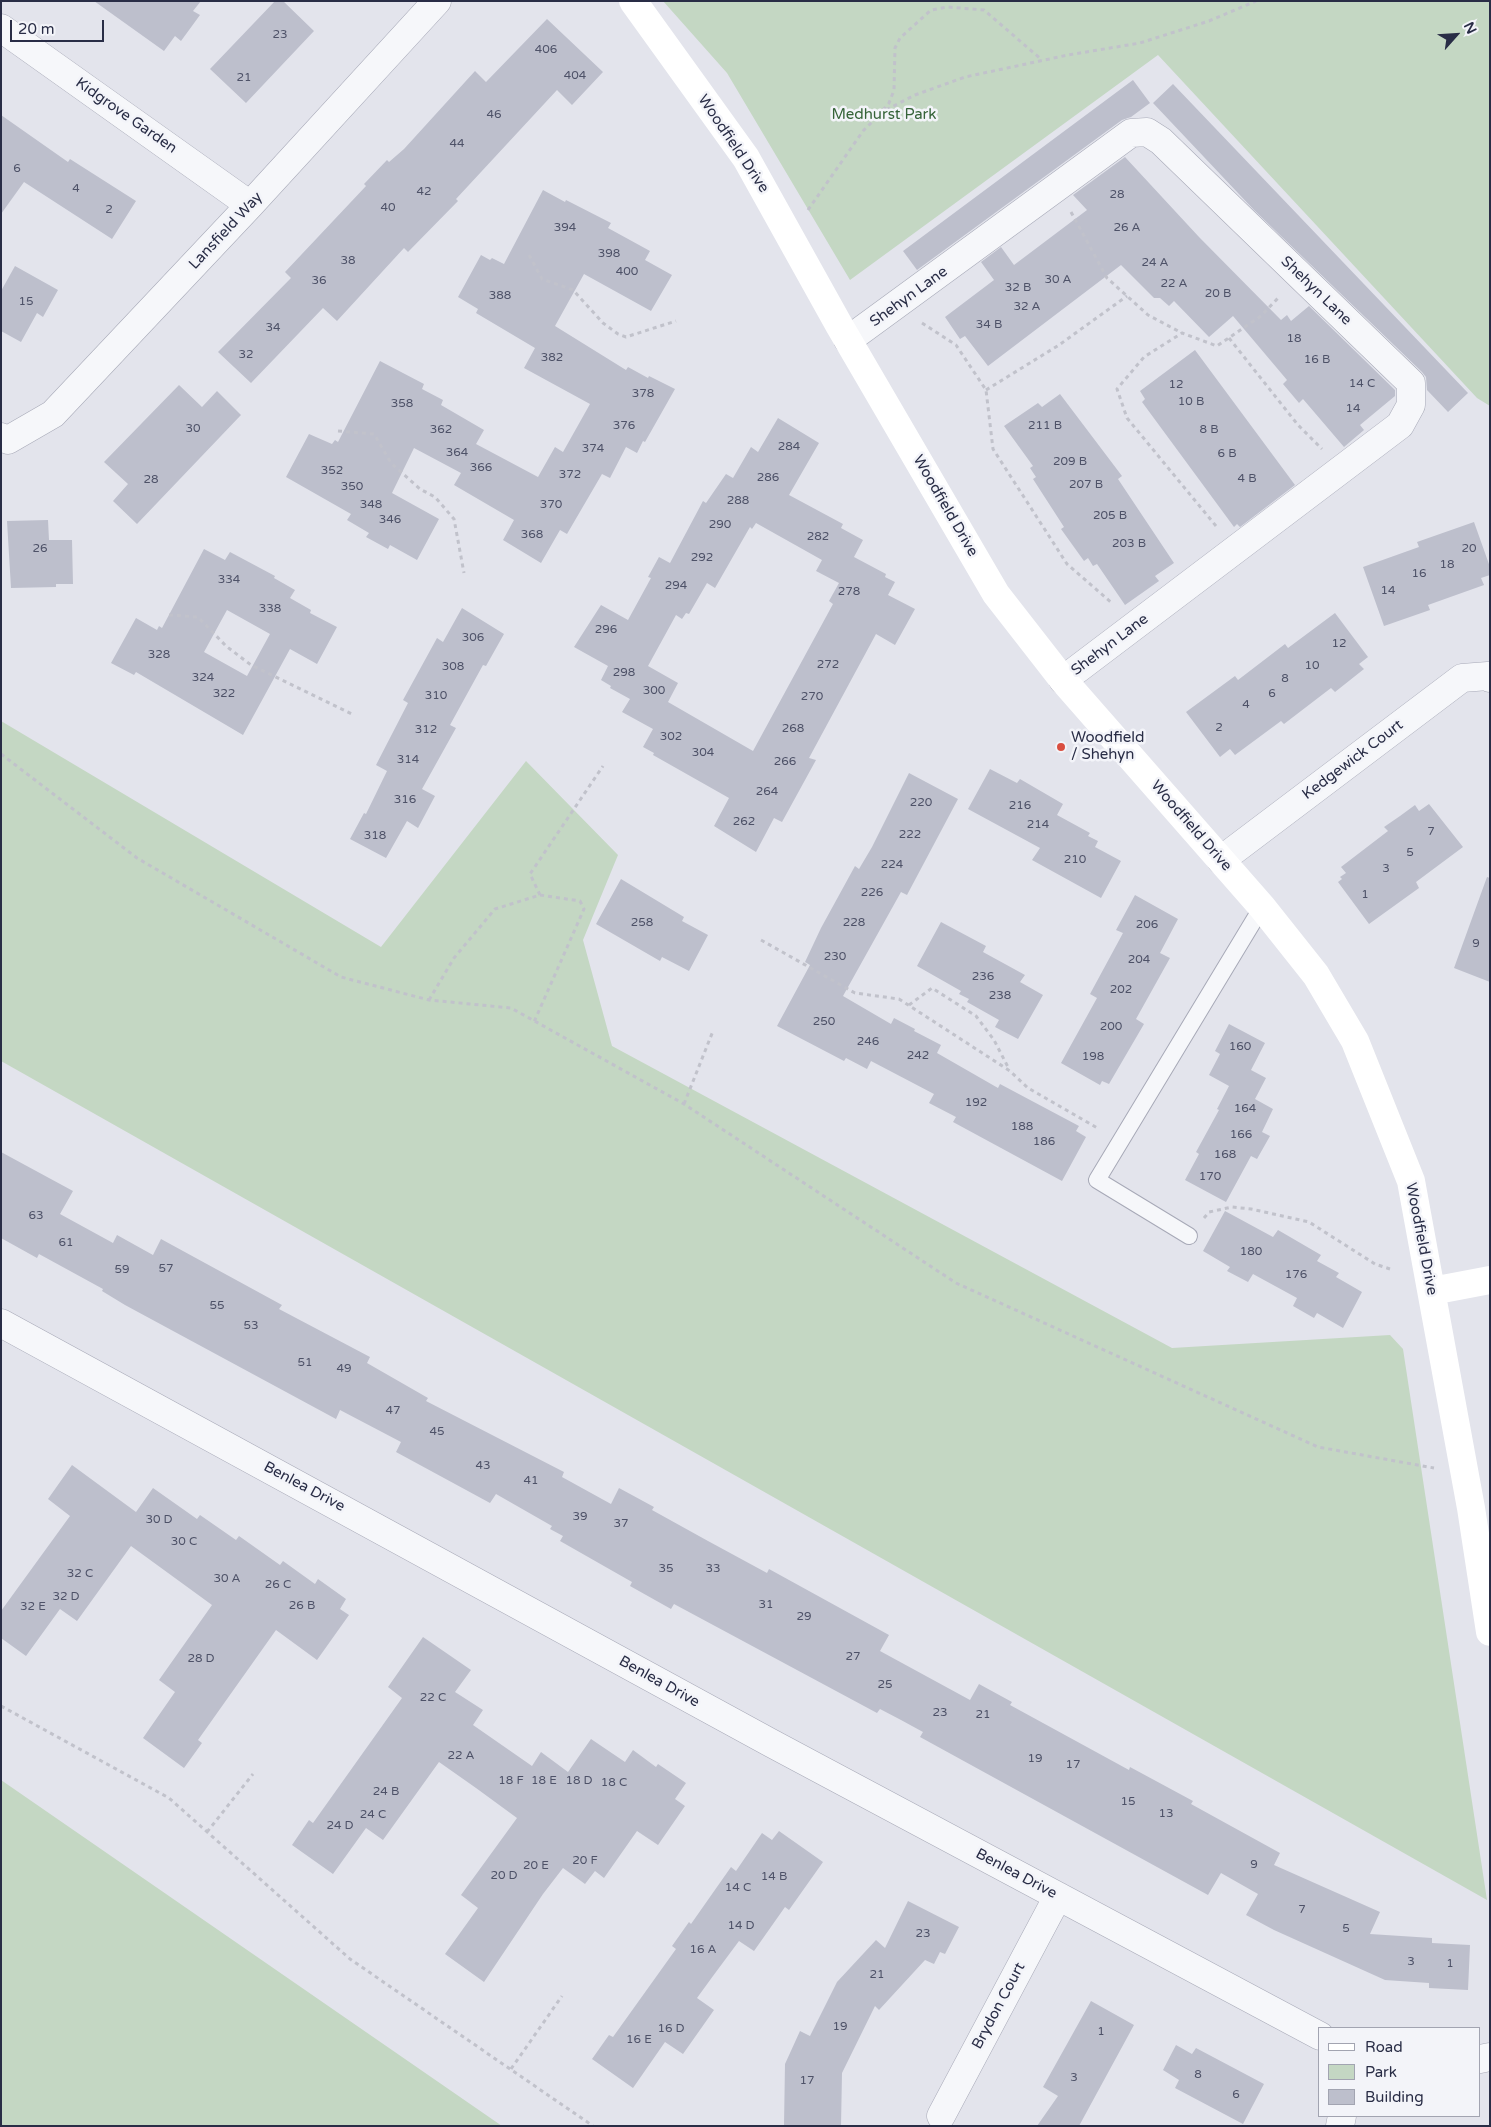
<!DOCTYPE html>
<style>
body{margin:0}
#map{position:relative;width:1491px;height:2127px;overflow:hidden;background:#e3e4ec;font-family:"Varela Round",sans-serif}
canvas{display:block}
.frame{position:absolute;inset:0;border:2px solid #292d46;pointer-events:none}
.legend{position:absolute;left:1318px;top:2027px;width:162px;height:90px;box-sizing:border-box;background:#f3f4f9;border:1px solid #a2a4b1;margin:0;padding:6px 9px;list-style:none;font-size:15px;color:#292d46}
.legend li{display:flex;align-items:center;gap:10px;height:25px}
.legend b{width:25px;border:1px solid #a2a4b1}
.north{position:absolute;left:1431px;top:10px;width:50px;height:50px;-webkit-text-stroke:4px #f3f4f9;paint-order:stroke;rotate:64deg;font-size:14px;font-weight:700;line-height:20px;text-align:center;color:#292d46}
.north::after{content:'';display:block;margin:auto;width:18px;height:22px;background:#292d46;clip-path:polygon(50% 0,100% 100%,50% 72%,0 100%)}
.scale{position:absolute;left:10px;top:20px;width:94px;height:22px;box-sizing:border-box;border:2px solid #292d46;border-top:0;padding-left:6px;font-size:15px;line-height:18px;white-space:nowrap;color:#292d46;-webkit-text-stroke:4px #f3f4f9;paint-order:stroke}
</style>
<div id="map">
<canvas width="1491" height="2127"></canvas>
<div class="frame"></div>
<ul class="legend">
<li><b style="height:6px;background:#fff"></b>Road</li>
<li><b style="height:14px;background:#c4d7c3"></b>Park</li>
<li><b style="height:14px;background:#bdbfcc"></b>Building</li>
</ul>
<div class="north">N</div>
<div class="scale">20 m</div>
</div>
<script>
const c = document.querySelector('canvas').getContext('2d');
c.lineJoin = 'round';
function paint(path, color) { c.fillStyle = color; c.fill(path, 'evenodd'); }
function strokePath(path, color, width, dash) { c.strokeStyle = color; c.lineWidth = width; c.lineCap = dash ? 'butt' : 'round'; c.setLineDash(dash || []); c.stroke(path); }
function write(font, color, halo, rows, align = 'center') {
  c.font = font + ' "Varela Round",sans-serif'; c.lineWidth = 5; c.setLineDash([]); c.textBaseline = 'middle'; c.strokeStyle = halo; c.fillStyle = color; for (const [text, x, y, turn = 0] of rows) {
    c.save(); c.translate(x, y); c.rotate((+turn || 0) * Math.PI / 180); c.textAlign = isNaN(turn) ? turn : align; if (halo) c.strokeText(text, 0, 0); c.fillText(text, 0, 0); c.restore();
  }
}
paint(new Path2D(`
 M663,1H1490V406L1477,398L1158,55L850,280L727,73Z
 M1,721L381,947L526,761L618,855L583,940L612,1046L1172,1348L1390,1335L1403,1349L1487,1900L1,1061Z
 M1,1780L502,2126H1Z`), '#c4d7c3');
paint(new Path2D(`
 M94,1H201L193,11L200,15L181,41L175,36L164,51Z
 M275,1H283L314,31L246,103L210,69Z
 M547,19L603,72L572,105L557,90L456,199L458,201L408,252L404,248L337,321L323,308L251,383L218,352L291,278L285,272L366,186L364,184L387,160L389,162L404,149L475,71L486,82Z
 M1133,80L1150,103L1131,117L1122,120L917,270L903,251Z
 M1173,84L1468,393L1448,412L1427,390L1426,377L1422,372L1254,210L1153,103Z
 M1,115L68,162L70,159L136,201L112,239L24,182L1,214Z
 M1125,157L1199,237L1281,320L1287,315L1291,321L1309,306L1395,390V396L1360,425L1364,430L1344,447L1303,399L1299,403L1283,384L1287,380L1233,316L1209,337L1174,301L1169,306L1160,298H1154L1121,265L988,366L965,336L960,339L945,317L994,280L981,262L1001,247L1014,265L1087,210L1073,195Z
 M543,190L565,202L566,200L611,223L608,228L650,251L645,260L672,275L651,311L584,274L555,326L626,370L628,367L648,378L649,376L675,389L645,442L643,441L637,453L626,447L610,478L602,474L567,534L560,530L541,563L503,540L514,520L454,485L461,473L414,448L392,493L439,519L417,560L390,545L388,549L366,537L369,533L347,520L351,514L286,477L309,434L332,444L335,440L338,442L380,361L424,384L422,389L443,400L441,405L484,430L476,444L538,477L555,447L563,452L590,404L524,368L535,348L476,313L478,309L458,297L481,255L490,260L492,258L504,264Z
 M15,266L58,290L43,317L37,313L21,342L1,331V291Z
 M1195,350L1295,485L1240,527L1237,524L1234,527L1142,402L1145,399L1140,391Z
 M179,385L202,407L217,391L241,415L137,524L113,501L128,484L104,462Z
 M1060,394L1122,476L1118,479L1174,563L1155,576L1159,581L1125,605L1097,564L1093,566L1088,558L1084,561L1061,529L1064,527L1033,479L1036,477L1030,468L1033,466L1004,426L1038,403L1042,407Z
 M778,418L819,443L789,495L843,524L841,528L863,540L854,557L886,574L885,577L895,582L888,595L915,609L895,645L876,634L809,758L816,760L782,822L774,818L756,852L714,826L729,798L653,755L654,753L643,747L653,729L622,712L630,699L610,688L611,686L601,680L608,666L574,647L601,605L628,620L651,578L648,577L659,557L670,563L703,501L706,503L726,474L733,478L751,447L758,452ZM756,523L822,560L816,571L839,583L829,601L833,604L753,751L668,702L678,683L648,666L676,615L682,619L686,613L689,614L707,583L715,588L750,527L752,529Z
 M48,520L49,540H72L73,584H56V587L11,588L7,521Z
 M1474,522L1490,567V575L1481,578L1484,585L1428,605L1430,610L1384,626L1363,567L1419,547L1417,542Z
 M204,549L225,560L230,552L275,576L274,578L295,590L290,598L311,610L310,613L337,627L317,664L290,649L243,735L136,672L134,675L111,663L136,618L157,630L159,626L162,628ZM227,610L270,634L247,676L204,652Z
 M462,608L504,634L486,666L483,665L450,725L456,728L422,789L435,796L418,828L407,821L386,858L350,839L364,813L366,814L387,771L376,765L408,703L403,700L437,638L443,642Z
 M1335,613L1368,657L1359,664L1364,669L1335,692L1331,688L1284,724L1281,721L1235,755L1230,749L1220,757L1186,712L1235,676L1238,680L1285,644L1288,648Z
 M990,769L1017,783L1020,779L1063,804L1057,815L1090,833L1088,836L1098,841L1095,847L1121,861L1101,898L1032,860L1040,848L968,809Z
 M909,773L958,799L907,895L901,892L843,996L891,1024L894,1018L915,1029L914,1031L941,1045L937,1053L998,1088L1000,1084L1079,1126L1076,1131L1086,1137L1062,1181L953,1122L956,1117L929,1103L934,1094L871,1061L867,1069L846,1058L844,1061L777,1026L810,965L805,962L821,928L855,866L859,869L872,847Z
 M1429,804L1463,847L1416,882L1419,888L1369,924L1338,882L1342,879L1340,877L1346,873L1341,867L1388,831L1384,827L1400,816L1415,805L1419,811Z
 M1487,877L1490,878V982L1454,968Z
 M621,879L684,917L682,921L708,935L689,971L662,957L660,961L596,924Z
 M1135,895L1178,919L1160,953L1170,958L1136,1019L1144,1024L1109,1084L1102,1081L1100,1085L1061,1063L1097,998L1090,994L1123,933L1116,930Z
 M941,922L986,946L983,952L1025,975L1020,982L1043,995L1018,1039L995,1027L999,1020L967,1002L969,999L959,994L961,991L917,966Z
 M1229,1024L1265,1043L1251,1070L1266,1078L1255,1099L1273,1109L1262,1132L1270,1136L1257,1159L1251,1156L1226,1202L1185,1180L1199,1154L1196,1152L1219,1110L1217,1109L1229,1086L1209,1075L1220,1054L1215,1051Z
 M1,1152L73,1191L60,1214L113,1243L117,1235L153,1255L161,1239L282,1305L279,1309L370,1357L367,1363L428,1398L426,1401L564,1472L562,1477L611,1504L619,1488L654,1507L652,1510L708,1541L767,1573L769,1569L889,1635L880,1651L970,1700L979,1684L1012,1702L1010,1705L1129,1770L1130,1767L1193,1801L1191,1804L1280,1853L1274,1865L1380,1912L1370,1934L1432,1938V1943L1470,1945L1468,1990L1429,1988V1983L1385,1980L1274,1930L1246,1915L1258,1894L1221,1873L1208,1895L920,1737L923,1732L901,1720L880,1709L877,1713L674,1604L671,1609L630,1586L632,1582L560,1541L563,1536L550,1529L552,1526L496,1494L490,1503L396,1452L401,1442L340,1410L336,1419L125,1305L102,1291L103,1289L39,1254L37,1258L1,1238Z
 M1225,1211L1273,1237L1278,1230L1321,1255L1317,1261L1339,1273L1336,1277L1362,1292L1343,1328L1317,1313L1314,1318L1293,1306L1297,1298L1253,1274L1248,1282L1227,1271L1230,1267L1203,1251Z
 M72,1465L136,1512L153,1488L197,1519L200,1515L236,1540L239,1536L280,1565L283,1561L315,1584L318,1579L346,1599L340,1609L349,1615L317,1660L276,1630L198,1740L202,1743L184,1768L143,1738L175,1692L159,1680L212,1605L131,1546L77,1621L60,1609L26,1656L1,1638V1611L70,1516L48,1499Z
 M423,1637L471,1670L455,1692L483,1710L473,1725L532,1766L541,1752L568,1772L591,1739L625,1762L633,1750L656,1767L658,1764L686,1783L675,1799L685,1806L658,1845L637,1831L604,1878L595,1871L585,1884L563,1868L543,1894L484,1982L445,1954L478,1908L461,1895L517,1818L476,1788L439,1762L383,1840L366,1828L333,1874L292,1845L309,1820L313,1823L402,1698L388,1687Z
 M779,1831L823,1862L789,1910L785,1907L754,1951L739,1941L713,1976L697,1998L714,2010L683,2054L665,2042L633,2088L592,2059L609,2035L613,2037L676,1949L672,1946L689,1922L691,1924L731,1867L736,1871L762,1833L772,1840Z
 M908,1901L959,1927L945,1954L940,1952L934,1964L925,1960L879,2010L875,2006L842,2073L841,2126H784L785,2064L800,2031L810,2036L837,1982L876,1940L885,1948Z
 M1091,2001L1134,2025L1079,2126H1037L1058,2096L1043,2087Z
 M1176,2045L1192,2054L1196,2048L1264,2084L1243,2124L1175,2088L1179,2080L1163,2070Z`), '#bdbfcc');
const lane = new Path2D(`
 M1189,1236L1097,1180L1262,907`);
const street = new Path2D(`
 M1,28L250,205
 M848,340L1131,133L1147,132L1161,141L1411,383V405L1400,425L1063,680
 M1,437L8,440L53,414L250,205L437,1
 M1221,860L1462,678L1488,676L1490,678
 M1,1323L771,1743L1320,2036
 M1480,2059L1490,2057
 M941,2116L1058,1896
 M1340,2126L1342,2116`);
strokePath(lane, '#a7a9b7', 18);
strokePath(street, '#a7a9b7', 29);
strokePath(new Path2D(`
 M883,110L889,103L894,90L895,48L900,38L931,10L948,7L984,10L1042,60
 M808,210L863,131L882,112L915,95L965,77L1068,55L1140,43L1209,21L1256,1
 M1071,212L1107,278L1148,315L1182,333
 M529,255L542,279L573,290L603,323L618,334L626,337L676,321
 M922,323L956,345L986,390L993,449L1067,564L1113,604
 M1229,338L1298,425L1322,449
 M986,390L1059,345L1127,296
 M338,431L374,434L391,463L420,489L435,497L454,519L464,573
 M1216,526L1127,418L1117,389L1144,357L1182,333L1217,346L1261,316L1279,297
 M169,615L198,617L226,646L251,665L352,714
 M1,754L137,858L341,977L429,1000L511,1008L684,1104L956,1283L1318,1447L1434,1468
 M540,895L530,874L603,766
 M761,940L855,993L899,999L1010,1071L1028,1088L1099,1129
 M429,1000L454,958L495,909L540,895L580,901L584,909L534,1022
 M909,1005L932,988L976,1016L994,1040L1009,1069
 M684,1104L713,1031
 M1204,1218L1209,1212L1232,1207L1251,1209L1309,1222L1375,1264L1390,1269
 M1,1706L169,1798L350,1959L593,2126
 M207,1832L253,1774
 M511,2069L562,1996`), '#c1c2cb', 3, [4, 4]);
strokePath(lane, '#f6f7fa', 16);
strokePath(street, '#f6f7fa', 28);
strokePath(new Path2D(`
 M633,1L746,158L839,325L996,594L1063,680L1262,907L1316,975L1355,1041L1411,1181L1471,1508L1490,1632
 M1432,1291L1490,1280`), '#fff', 28);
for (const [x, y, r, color] of [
 [1061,747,5,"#d94e40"]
]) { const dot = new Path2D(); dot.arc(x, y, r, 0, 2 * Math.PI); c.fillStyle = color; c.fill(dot); strokePath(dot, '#f3f4f9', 2); }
write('12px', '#4e5268', null, [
 ["23",280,35],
 ["406",546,50],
 ["404",575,76],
 ["21",244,78],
 ["46",494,115],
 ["44",457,144],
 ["6",17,169],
 ["4",76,189],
 ["42",424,192],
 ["28",1117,195],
 ["40",388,208],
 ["2",109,210],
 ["394",565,228],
 ["26 A",1127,228],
 ["398",609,254],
 ["38",348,261],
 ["24 A",1155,263],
 ["400",627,272],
 ["30 A",1058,280],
 ["36",319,281],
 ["22 A",1174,284],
 ["32 B",1018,288],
 ["20 B",1218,294],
 ["388",500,296],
 ["15",26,302],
 ["32 A",1027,307],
 ["34 B",989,325],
 ["34",273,328],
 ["18",1294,339],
 ["32",246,355],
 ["382",552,358],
 ["16 B",1317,360],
 ["14 C",1362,384],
 ["12",1176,385],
 ["378",643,394],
 ["10 B",1191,402],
 ["358",402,404],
 ["14",1353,409],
 ["376",624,426],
 ["211 B",1045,426],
 ["30",193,429],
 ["362",441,430],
 ["8 B",1209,430],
 ["284",789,447],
 ["374",593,449],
 ["364",457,453],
 ["6 B",1227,454],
 ["209 B",1070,462],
 ["366",481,468],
 ["352",332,471],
 ["372",570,475],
 ["286",768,478],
 ["4 B",1247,479],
 ["28",151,480],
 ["207 B",1086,485],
 ["350",352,487],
 ["288",738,501],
 ["348",371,505],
 ["370",551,505],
 ["205 B",1110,516],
 ["346",390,520],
 ["290",720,525],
 ["368",532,535],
 ["282",818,537],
 ["203 B",1129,544],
 ["26",40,549],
 ["20",1469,549],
 ["292",702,558],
 ["18",1447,565],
 ["16",1419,574],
 ["334",229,580],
 ["294",676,586],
 ["14",1388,591],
 ["278",849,592],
 ["338",270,609],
 ["296",606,630],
 ["306",473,638],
 ["12",1339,644],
 ["328",159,655],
 ["272",828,665],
 ["10",1312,666],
 ["308",453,667],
 ["298",624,673],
 ["324",203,678],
 ["8",1285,679],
 ["300",654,691],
 ["322",224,694],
 ["6",1272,694],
 ["310",436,696],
 ["270",812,697],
 ["4",1246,705],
 ["2",1219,728],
 ["268",793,729],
 ["312",426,730],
 ["302",671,737],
 ["304",703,753],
 ["314",408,760],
 ["266",785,762],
 ["264",767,792],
 ["316",405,800],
 ["220",921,803],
 ["216",1020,806],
 ["262",744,822],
 ["214",1038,825],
 ["7",1431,832],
 ["222",910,835],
 ["318",375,836],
 ["5",1410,853],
 ["210",1075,860],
 ["224",892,865],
 ["3",1386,869],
 ["226",872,893],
 ["1",1365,895],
 ["258",642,923],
 ["228",854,923],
 ["206",1147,925],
 ["9",1476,944],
 ["230",835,957],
 ["204",1139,960],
 ["236",983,977],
 ["202",1121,990],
 ["238",1000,996],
 ["250",824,1022],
 ["200",1111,1027],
 ["246",868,1042],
 ["160",1240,1047],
 ["242",918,1056],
 ["198",1093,1057],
 ["192",976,1103],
 ["164",1245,1109],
 ["188",1022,1127],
 ["166",1241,1135],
 ["186",1044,1142],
 ["168",1225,1155],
 ["170",1210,1177],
 ["63",36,1216],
 ["61",66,1243],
 ["180",1251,1252],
 ["57",166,1269],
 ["59",122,1270],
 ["176",1296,1275],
 ["55",217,1306],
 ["53",251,1326],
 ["51",305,1363],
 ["49",344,1369],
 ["47",393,1411],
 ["45",437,1432],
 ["43",483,1466],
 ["41",531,1481],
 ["39",580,1517],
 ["30 D",159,1520],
 ["37",621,1524],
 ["30 C",184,1542],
 ["35",666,1569],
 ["33",713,1569],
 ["32 C",80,1574],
 ["30 A",227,1579],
 ["26 C",278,1585],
 ["32 D",66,1597],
 ["31",766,1605],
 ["26 B",302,1606],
 ["32 E",33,1607],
 ["29",804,1617],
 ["27",853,1657],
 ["28 D",201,1659],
 ["25",885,1685],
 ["22 C",433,1698],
 ["23",940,1713],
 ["21",983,1715],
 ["22 A",461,1756],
 ["19",1035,1759],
 ["17",1073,1765],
 ["18 F",511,1781],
 ["18 E",544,1781],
 ["18 D",579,1781],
 ["18 C",614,1783],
 ["24 B",386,1792],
 ["15",1128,1802],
 ["13",1166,1814],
 ["24 C",373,1815],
 ["24 D",340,1826],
 ["20 F",585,1861],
 ["9",1254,1865],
 ["20 E",536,1866],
 ["20 D",504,1876],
 ["14 B",774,1877],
 ["14 C",738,1888],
 ["7",1302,1910],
 ["14 D",741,1926],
 ["5",1346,1929],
 ["23",923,1934],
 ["16 A",703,1950],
 ["3",1411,1962],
 ["1",1450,1964],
 ["21",877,1975],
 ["19",840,2027],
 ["16 D",671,2029],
 ["1",1101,2032],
 ["16 E",639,2040],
 ["8",1198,2075],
 ["3",1074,2078],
 ["17",807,2081],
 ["6",1236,2095]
]);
write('15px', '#356338', '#f3f4f9', [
 ["Medhurst Park",884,115]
]);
write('15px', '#292d46', '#f3f4f9', [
 ["Kidgrove Garden",126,116,35],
 ["Woodfield Drive",733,144,56],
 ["Lansfield Way",226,231,-47],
 ["Shehyn Lane",1316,291,44],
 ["Shehyn Lane",909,297,-36],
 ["Woodfield Drive",945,506,60],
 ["Shehyn Lane",1110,645,-37],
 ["Kedgewick Court",1353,760,-37],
 ["Woodfield Drive",1191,826,49],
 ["Woodfield Drive",1421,1239,79],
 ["Benlea Drive",304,1487,28],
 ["Benlea Drive",659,1682,29],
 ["Benlea Drive",1016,1874,28],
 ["Brydon Court",999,2006,-62]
]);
write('15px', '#292d46', '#f3f4f9', [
 ["Woodfield",1071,738],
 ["/ Shehyn",1071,755]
], 'left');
</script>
